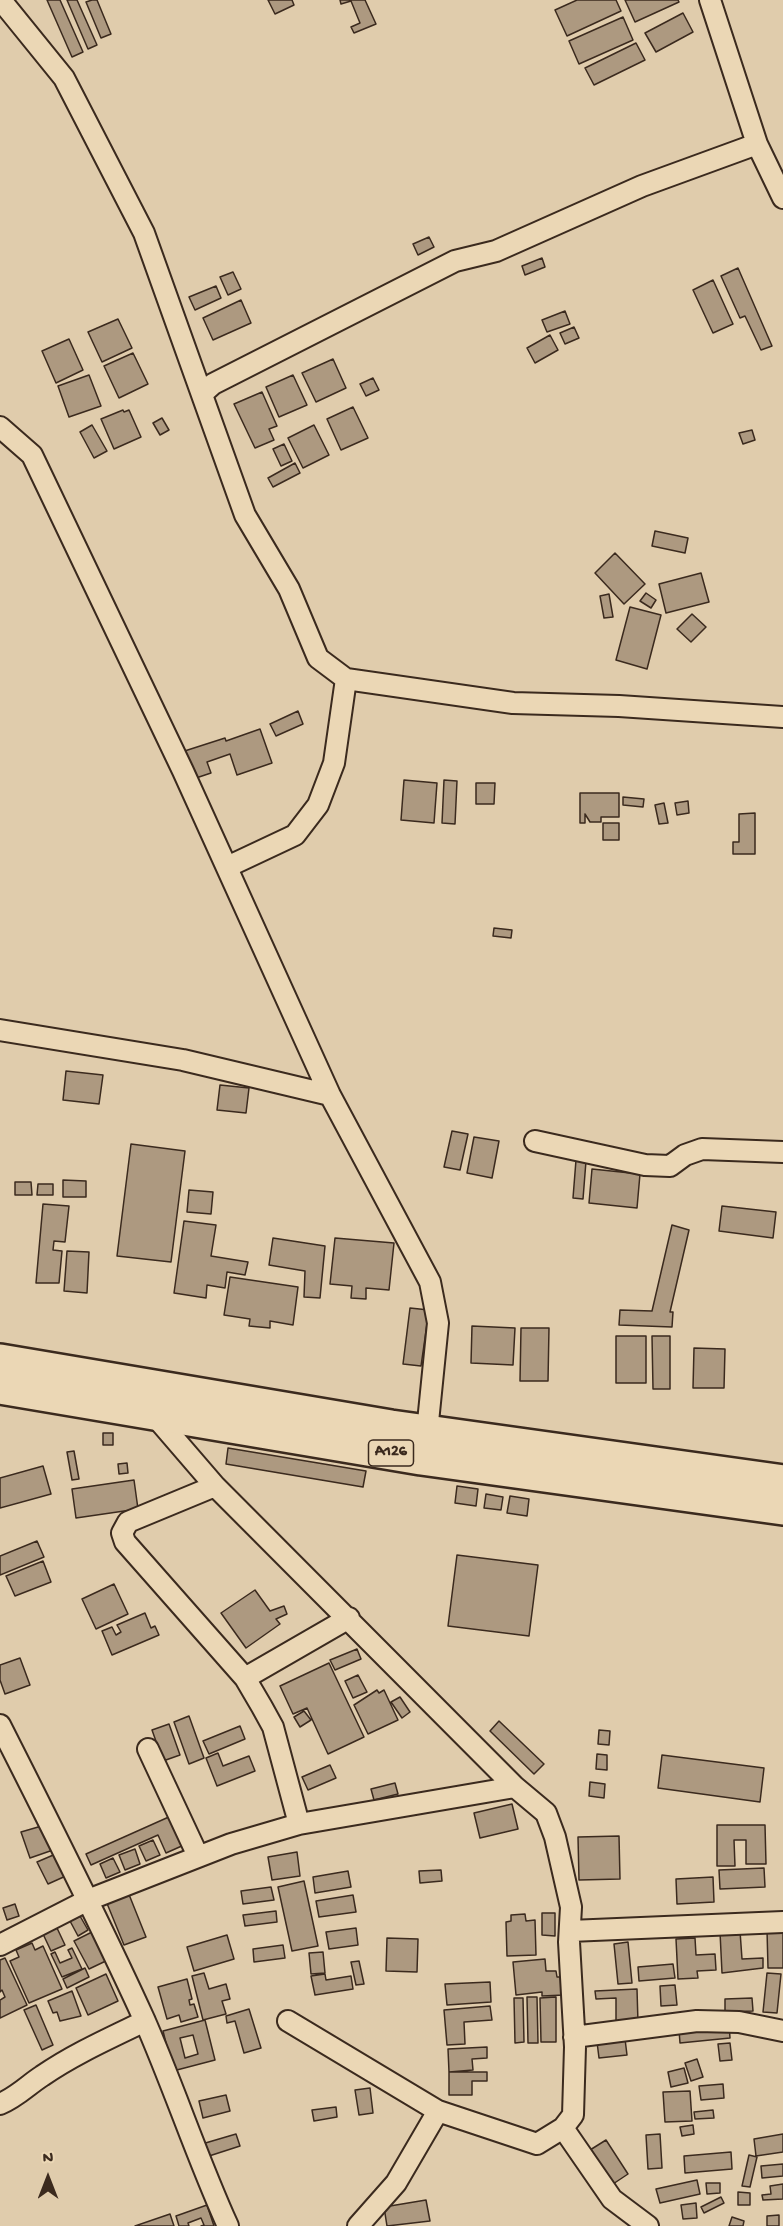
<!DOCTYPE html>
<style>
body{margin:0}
#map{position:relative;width:783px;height:2226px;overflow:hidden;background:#e0ccac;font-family:"Gochi Hand",sans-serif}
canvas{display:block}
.north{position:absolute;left:18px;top:2148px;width:60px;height:60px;-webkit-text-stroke:4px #ebd7b5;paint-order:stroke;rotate:0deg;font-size:16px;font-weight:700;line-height:24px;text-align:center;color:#3b2a1e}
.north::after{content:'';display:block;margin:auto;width:21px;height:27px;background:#3b2a1e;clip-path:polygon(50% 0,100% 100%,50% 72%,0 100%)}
</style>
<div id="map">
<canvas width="783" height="2226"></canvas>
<div class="north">N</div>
</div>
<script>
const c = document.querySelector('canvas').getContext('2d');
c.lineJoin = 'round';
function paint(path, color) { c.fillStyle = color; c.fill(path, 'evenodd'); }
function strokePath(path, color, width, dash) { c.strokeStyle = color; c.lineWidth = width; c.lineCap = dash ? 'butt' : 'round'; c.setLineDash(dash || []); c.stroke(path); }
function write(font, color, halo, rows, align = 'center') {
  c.font = font + ' "Gochi Hand",sans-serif'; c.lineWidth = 6; c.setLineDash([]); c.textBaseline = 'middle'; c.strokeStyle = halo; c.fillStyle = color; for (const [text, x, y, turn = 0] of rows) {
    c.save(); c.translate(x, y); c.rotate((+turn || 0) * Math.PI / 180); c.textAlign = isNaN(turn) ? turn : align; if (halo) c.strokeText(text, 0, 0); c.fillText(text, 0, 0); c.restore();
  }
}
const building = new Path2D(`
 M47,0H60L83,52L72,57Z
 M67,0H77L97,45L88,49Z
 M92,0H97L111,34L101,38L86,2Z
 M268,0H292L294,5L275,14Z
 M340,0H365L376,24L354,33L351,27L360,23L351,1L341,4Z
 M577,0H616L621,11L567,36L555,10Z
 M625,0H678L679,2L635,22Z
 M683,13L693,32L656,52L645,33Z
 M623,17L633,40L579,64L569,41Z
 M636,43L645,60L594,85L585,68Z
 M429,237L434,247L418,255L413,244Z
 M542,258L545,267L525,275L522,266Z
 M738,268L772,346L761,350L745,316L740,318L721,276Z
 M233,272L241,289L228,295L220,277Z
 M713,280L733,324L713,333L693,290Z
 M216,286L221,298L195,310L189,297Z
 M241,300L251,323L213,340L203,318Z
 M565,311L570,324L547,332L542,320Z
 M118,319L132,348L102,362L88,332Z
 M574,327L579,338L565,344L560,333Z
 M550,335L558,350L535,363L527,348Z
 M69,339L83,370L56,383L42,351Z
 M133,353L148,384L119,398L104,366Z
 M333,359L346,388L316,402L302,373Z
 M89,375L101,406L69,417L58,386Z
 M293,375L307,405L279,417L266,387Z
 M373,378L379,390L366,396L360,384Z
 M262,392L277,426L269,429L274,440L255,448L234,404Z
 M353,407L368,438L341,450L327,419Z
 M123,410L124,412L129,410L141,437L114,449L101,419Z
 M162,418L169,430L160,435L153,423Z
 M92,425L107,451L94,458L80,432Z
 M314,425L329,455L303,468L288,438Z
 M752,430L755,440L743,444L739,433Z
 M284,444L292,461L281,466L273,449Z
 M295,463L300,473L273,487L268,478Z
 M655,531L688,538L685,553L652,546Z
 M615,553L645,584L624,604L595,573Z
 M701,573L709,602L666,613L659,584Z
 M646,593L656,600L651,608L640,601Z
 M609,594L613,617L604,618L600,596Z
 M630,607L661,615L647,669L616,660Z
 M692,614L706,627L691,642L677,629Z
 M298,711L303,724L276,736L270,724Z
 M260,729L272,763L237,775L230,754L207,762L211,773L181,783L169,756L225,738L226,741Z
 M404,780L437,783L434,823L401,820Z
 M444,780L457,781L455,824L442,823Z
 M476,783H495L494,804H476Z
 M580,793H619V817H601V822H590L585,814V823H580Z
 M623,797L644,799L643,807L623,805Z
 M688,801L689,813L677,815L675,803Z
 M664,803L668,823L659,824L655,805Z
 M755,813V854H733V842H739V814Z
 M603,823H619V840H603Z
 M494,928L512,930L511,938L493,936Z
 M66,1071L103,1075L99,1104L63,1100Z
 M220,1085L249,1088L246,1113L217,1110Z
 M452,1131L468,1134L460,1170L444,1167Z
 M474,1137L499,1141L492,1178L467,1173Z
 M131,1144L185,1151L171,1262L117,1256Z
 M576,1160L586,1161L583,1199L573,1198Z
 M592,1169L640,1174L637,1208L589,1203Z
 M63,1180L86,1181V1197H63Z
 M15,1182H31L32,1195H15Z
 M38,1184H53V1195H37Z
 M189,1190L213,1192L211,1214L187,1212Z
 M43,1204L69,1206L65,1242L54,1241L53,1250L62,1251L59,1283H36Z
 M722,1206L776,1212L773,1238L719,1231Z
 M184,1221L216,1225L211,1256L248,1262L245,1275L227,1272L225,1288L207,1285L206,1298L174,1293Z
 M672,1225L689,1230L670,1312H673L672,1327L619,1325L620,1310L652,1311Z
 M273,1238L325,1246L320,1298L304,1297L305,1271L269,1265Z
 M335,1238L394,1243L389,1290L366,1288V1299L351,1298L352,1286L330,1284Z
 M67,1251L89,1252L87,1293L64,1291Z
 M230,1277L298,1287L293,1325L270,1321V1328L249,1326L250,1319L224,1315Z
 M410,1308L429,1310L421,1366L403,1364Z
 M472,1326L515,1328L513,1365L471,1363Z
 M521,1328H549L548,1381H520Z
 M616,1336H646V1383H616Z
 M652,1336H670V1389H653Z
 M694,1348L725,1349L724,1388H693Z
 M103,1433H113V1445H103Z
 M228,1448L366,1471L363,1487L226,1464Z
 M74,1451L79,1479L72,1480L67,1452Z
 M127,1463L128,1473L119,1474L118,1464Z
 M43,1466L51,1494L0,1508V1478Z
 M134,1480L138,1509L76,1518L72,1489Z
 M457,1486L478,1489L476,1506L455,1503Z
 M486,1494L503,1497L501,1510L484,1508Z
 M510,1496L529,1499L527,1516L507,1513Z
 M37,1541L44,1557L0,1575V1556Z
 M457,1555L538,1565L529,1636L448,1626Z
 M43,1561L51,1582L15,1596L6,1576Z
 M114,1584L128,1614L96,1629L82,1599Z
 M255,1590L270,1611L284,1606L287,1614L276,1619L280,1624L246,1648L221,1613Z
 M145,1613L151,1628L155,1626L159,1635L112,1655L102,1631L112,1627L116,1635L121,1632L117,1625Z
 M357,1649L361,1659L335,1670L330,1660Z
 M20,1658L30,1685L5,1694L0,1680V1665Z
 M329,1663L364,1737L328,1754L307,1708L293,1714L280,1686Z
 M358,1675L367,1692L353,1698L345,1681Z
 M377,1690L379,1693L384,1690L398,1720L368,1734L354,1705Z
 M400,1697L410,1712L402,1718L391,1702Z
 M304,1711L311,1720L300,1727L294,1717Z
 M189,1716L204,1758L189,1764L174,1722Z
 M499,1721L544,1764L534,1774L490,1731Z
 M169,1724L180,1755L163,1761L152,1730Z
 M240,1726L245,1739L209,1754L203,1741Z
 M599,1730L610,1731L609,1745L598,1744Z
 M218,1753L223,1766L249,1756L255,1771L217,1786L206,1758Z
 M597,1754L607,1755V1770L596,1769Z
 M662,1755L764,1768L760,1802L658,1788Z
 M330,1765L336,1778L308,1790L302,1777Z
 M590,1782L605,1784L604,1798L589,1796Z
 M395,1783L398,1794L374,1800L371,1789Z
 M512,1804L518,1829L480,1838L474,1813Z
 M171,1816L184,1845L166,1853L158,1835L91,1865L86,1854Z
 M45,1825L53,1850L30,1858L21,1832Z
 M717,1825H765L766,1864H746V1840H734L735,1866H717Z
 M619,1836L620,1879L579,1880L578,1837Z
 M153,1840L160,1855L146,1861L139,1846Z
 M135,1849L140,1864L125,1870L119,1855Z
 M297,1852L300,1876L272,1880L268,1857Z
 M58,1853L68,1875L48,1884L37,1862Z
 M113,1858L120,1872L106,1878L100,1864Z
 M764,1868L765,1887L720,1889L719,1870Z
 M441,1870L442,1881L420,1883L419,1871Z
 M348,1871L351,1887L315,1893L313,1877Z
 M713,1877L714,1902L677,1904L676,1879Z
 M304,1881L318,1946L292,1951L278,1887Z
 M271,1887L274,1900L243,1904L241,1891Z
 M128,1892L146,1937L124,1945L106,1901Z
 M353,1895L356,1912L319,1917L316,1901Z
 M15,1904L19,1916L7,1920L3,1908Z
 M276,1911L277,1922L245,1926L243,1915Z
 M542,1913H555V1936L542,1935Z
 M525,1914L526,1921L535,1920L536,1955L507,1956L506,1922L511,1921V1915Z
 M80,1916L88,1930L78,1936L70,1921Z
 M57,1928L65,1945L51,1951L43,1934Z
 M356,1928L358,1945L329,1949L326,1932Z
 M783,1929V1968H768L767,1930Z
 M96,1930L110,1959L89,1969L74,1941Z
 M740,1931L742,1959L763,1958V1968L722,1973L720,1932Z
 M227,1935L234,1959L194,1971L187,1947Z
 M387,1938L418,1939L417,1972L386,1971Z
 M695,1938L696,1955L715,1954L716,1970L697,1971L698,1978L678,1979L676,1939Z
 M628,1942L632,1983L618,1984L614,1944Z
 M32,1943L35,1950L43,1946L62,1989L29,2003L10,1961L19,1957L16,1950Z
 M283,1945L285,1958L254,1962L253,1949Z
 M72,1948L82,1969L62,1977L51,1954L55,1952L60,1963L72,1958L68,1950Z
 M323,1952L325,1973L311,1974L309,1953Z
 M5,1958L27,2005L0,2018V2000L5,1997L2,1990L0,1992V1960Z
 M545,1959L546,1971H556L557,1977H564V1995L542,1996V1992L516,1995L513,1962Z
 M359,1961L364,1984L356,1985L351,1962Z
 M673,1964L675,1978L639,1981L638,1967Z
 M85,1968L89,1977L67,1988L63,1979Z
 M204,1973L209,1989L226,1984L230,1999L222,2001L226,2014L203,2020L192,1976Z
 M767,1973L781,1974L777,2013L763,2012Z
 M106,1974L118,2001L88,2015L76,1988Z
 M325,1974L326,1980L351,1976L353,1989L315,1995L311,1976Z
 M187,1979L192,1999L189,2000L190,2005L194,2004L198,2017L181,2022L179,2015L167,2019L158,1987Z
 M490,1982L491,2002L447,2005L445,1984Z
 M675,1985L677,2005L661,2006L660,1986Z
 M637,1989L638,2023L616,2024V1998L596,1999L595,1991Z
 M72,1991L81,2016L60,2021L57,2012L53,2013L48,2001Z
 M527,1997H537L538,2043H528Z
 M556,1997V2042H541L540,1998Z
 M514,1998H523L524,2042L515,2043Z
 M752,1998L753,2011L725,2012V1999Z
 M36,2005L53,2045L42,2050L24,2010Z
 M490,2006L492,2020L464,2022L465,2044L447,2045L444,2010Z
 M249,2009L261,2048L244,2053L235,2021L227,2023L226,2016Z
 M205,2020L215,2060L173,2071L163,2031ZM193,2035L198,2054L185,2058L180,2038Z
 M729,2024L730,2038L680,2043L679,2030Z
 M625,2039L627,2055L599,2058L597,2042Z
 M730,2043L732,2060L720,2061L718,2044Z
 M487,2047V2058L472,2059L473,2070L449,2072L448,2049Z
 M697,2059L703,2077L691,2081L685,2063Z
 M684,2068L688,2083L671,2087L668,2072Z
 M449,2072H487V2081H472V2095H449Z
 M723,2084L724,2098L701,2100L699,2086Z
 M370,2088L373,2113L359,2115L355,2090Z
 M690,2091L692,2121L665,2122L663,2092Z
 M226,2095L230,2111L203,2118L199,2101Z
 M336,2107L337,2117L314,2121L312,2110Z
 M713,2110L714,2118L695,2119L694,2112Z
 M693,2125L694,2134L682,2136L680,2127Z
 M236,2134L240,2146L206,2157L202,2144Z
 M660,2134L662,2168L648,2169L646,2135Z
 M783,2134V2152L756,2156L754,2139Z
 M606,2140L628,2174L613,2184L590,2150Z
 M731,2152L732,2169L685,2173L684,2156Z
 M749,2155L757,2157L750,2187L742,2186Z
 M783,2164V2176L762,2178L761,2166Z
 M697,2180L700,2194L660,2203L656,2189Z
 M706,2183H720V2193L707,2194Z
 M783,2184V2199L763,2200L762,2195L771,2194L770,2186Z
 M738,2192L750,2193V2205H738Z
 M721,2197L724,2203L704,2213L701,2207Z
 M426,2200L430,2221L387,2226L384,2207Z
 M696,2203L697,2218L683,2219L681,2205Z
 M207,2205L214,2226H201L204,2225L201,2218L188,2223L189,2226H179L176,2216Z
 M170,2214L174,2226H135Z
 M779,2215V2226H767V2216Z
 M732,2217L744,2221L743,2226H729Z`);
paint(building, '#ad9980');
strokePath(building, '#3b2a1e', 1.5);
const street = new Path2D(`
 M710,0L757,144L783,198
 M0,3L4,4L64,78L144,233L245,515L289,589L318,658L346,679L513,703L619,706L783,717
 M203,393L213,384L455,261L496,251L642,186L757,144
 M0,427L32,455L183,771L330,1095L430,1282L438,1323L427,1432
 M227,867L295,835L318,805L334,763L346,679
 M0,1030L183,1060L330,1095
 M535,1141L645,1165L670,1166L685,1155L702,1149L783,1152
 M153,1414L215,1486L515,1787L546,1813L555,1837L571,1907L569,1942L575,2047L573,2115L563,2128L537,2144L438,2111L288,2021
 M215,1486L128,1522L122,1533L125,1542L245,1678L262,1707L273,1727L299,1824
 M245,1678L349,1618
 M0,1725C49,1822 99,1920 144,2019C174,2087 197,2158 228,2226
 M148,1749L198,1856
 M570,1931L783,1922
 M0,1945L88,1900L231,1844L299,1824L515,1787
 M574,2037L697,2021L739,2022L783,2031
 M0,2104C17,2097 28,2085 42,2076C74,2054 110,2038 145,2021
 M563,2128L612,2199L648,2226
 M358,2226L396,2183L438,2111`);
const highway = new Path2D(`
 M0,1361L391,1427L783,1482
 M0,1387L421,1458L783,1508`);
strokePath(street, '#3b2a1e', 24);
strokePath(highway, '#3b2a1e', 38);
strokePath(street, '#ebd7b5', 20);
strokePath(highway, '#ebd7b5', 33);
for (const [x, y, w] of [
 [391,1453,45]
]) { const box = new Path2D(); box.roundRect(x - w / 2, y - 13, w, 26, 4.5); c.fillStyle = '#ebd7b5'; c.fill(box); strokePath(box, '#3b2a1e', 1.5); }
write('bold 16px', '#3b2a1e', null, [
 ["A126",391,1453]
]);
</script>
